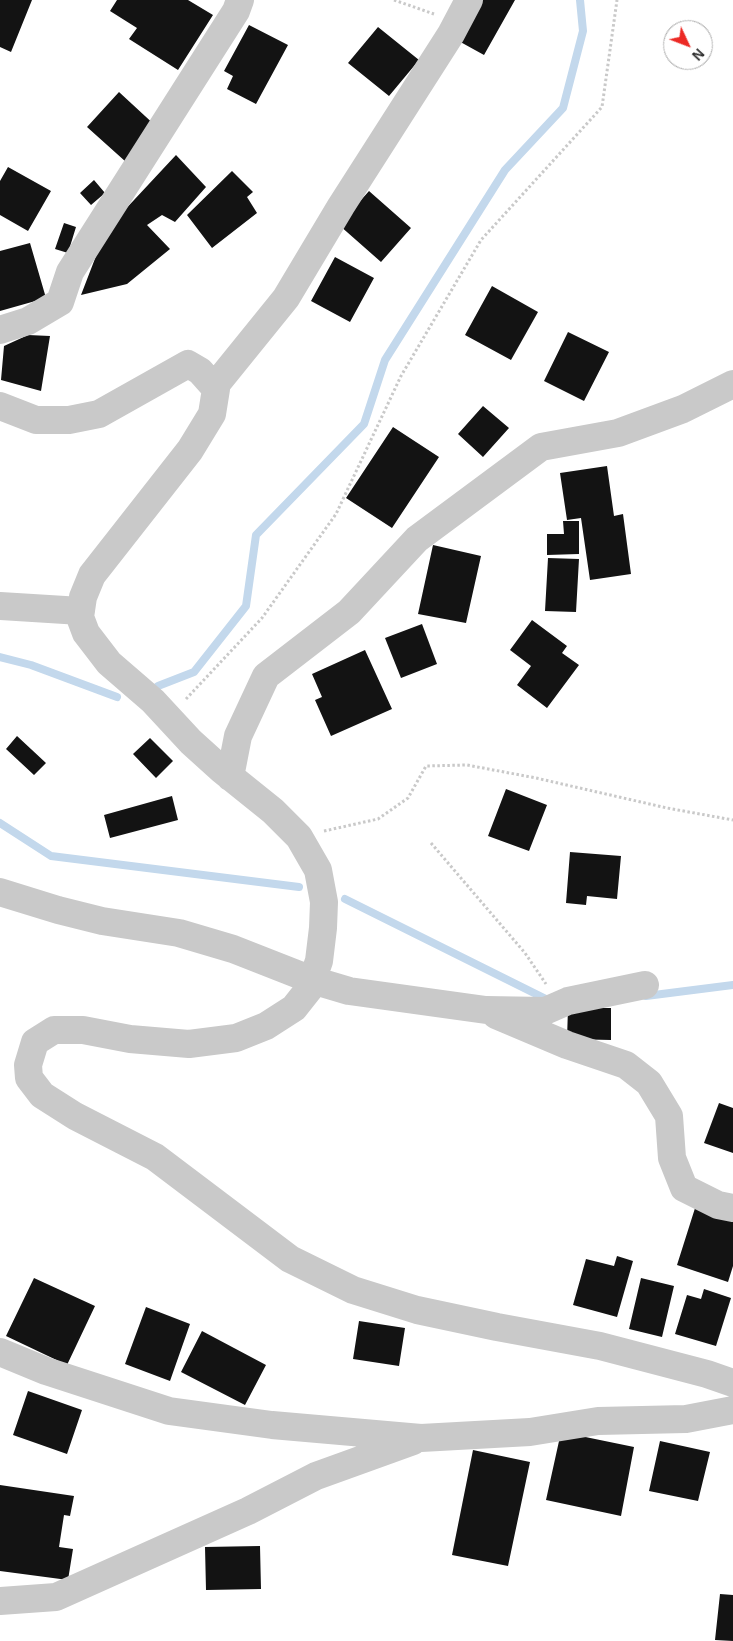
<!DOCTYPE html>
<style>
body{margin:0}
#map{position:relative;width:733px;height:1641px;overflow:hidden;background:#fff;font-family:Arial,sans-serif}
canvas{display:block}
.north{position:absolute;left:663px;top:20px;width:50px;height:50px;box-sizing:border-box;background:#fff;border:1px solid #ababab;border-radius:50%;rotate:133deg;font-size:14px;font-weight:700;line-height:20px;text-align:center;color:#2c2c2c}
.north::after{content:'';display:block;margin:auto;width:18px;height:22px;background:#ec2a25;clip-path:polygon(50% 0,100% 100%,50% 72%,0 100%)}
</style>
<div id="map">
<canvas width="733" height="1641"></canvas>
<div class="north">N</div>
</div>
<script>
const c = document.querySelector('canvas').getContext('2d');
c.lineJoin = 'round';
function strokePath(path, color, width, dash) { c.strokeStyle = color; c.lineWidth = width; c.lineCap = dash ? 'butt' : 'round'; c.setLineDash(dash || []); c.stroke(path); }
function paint(path, color) { c.fillStyle = color; c.fill(path, 'evenodd'); }
strokePath(new Path2D(`
 M0,657L31,665L117,697
 M158,686L194,672L246,606L256,535L364,424L385,360L505,170L563,108L583,31L580,0
 M0,823L51,856L299,887
 M345,899L550,1001
 M646,996L733,985`), '#c3d8ec', 8);
paint(new Path2D(`
 M0,0H32L11,52L0,47Z
 M117,0H188L213,15L178,70L129,39L137,28L110,11Z
 M477,0H515L484,55L455,39Z
 M249,25L288,45L256,104L227,89L233,76L224,71Z
 M378,27L419,60L389,96L348,63Z
 M119,92L158,128L126,162L87,127Z
 M176,155L206,187L175,222L162,215L147,225L170,249L127,284L81,295L106,230Z
 M8,167L51,191L28,231L0,215V181Z
 M232,171L253,192L247,197L257,213L212,248L187,215Z
 M94,180L105,193L91,205L80,193Z
 M369,191L411,228L381,262L339,225Z
 M64,223L76,227L68,253L55,249Z
 M30,243L46,298L0,311V251Z
 M335,257L374,278L350,322L311,301Z
 M492,286L538,312L511,360L465,335Z
 M568,332L609,352L584,401L544,381Z
 M28,335L50,336L41,391L1,380L4,346Z
 M483,406L509,428L483,457L458,434Z
 M393,427L439,457L392,528L346,498Z
 M607,466L614,516L623,514L631,574L590,580L581,518L567,520L560,473Z
 M563,521H579V554L547,555V534H564Z
 M433,545L481,556L466,623L418,614Z
 M548,558L579,559L576,612L545,611Z
 M532,620L567,646L562,653L579,665L547,708L517,685L531,666L510,650Z
 M422,624L437,664L401,678L385,638Z
 M365,650L392,709L331,736L315,700L322,697L312,674Z
 M17,736L46,763L34,775L6,749Z
 M150,738L173,761L156,778L133,754Z
 M506,789L547,805L529,851L488,836Z
 M172,796L178,820L110,838L104,815Z
 M570,852L621,856L617,899L587,896L586,905L566,903Z
 M568,1008H611V1040L567,1039Z
 M719,1103L733,1108V1153L704,1143Z
 M696,1205L733,1217V1266L728,1282L677,1265Z
 M617,1256L633,1261L617,1317L573,1305L586,1259L614,1266Z
 M34,1278L95,1306L67,1365L6,1336Z
 M641,1278L674,1286L662,1337L629,1329Z
 M704,1289L731,1298L716,1346L675,1334L687,1295L701,1299Z
 M146,1307L190,1324L170,1381L125,1364Z
 M359,1321L405,1328L399,1366L353,1359Z
 M202,1331L266,1365L245,1405L181,1372Z
 M28,1391L82,1410L67,1454L13,1435Z
 M561,1432L634,1447L621,1516L546,1500Z
 M660,1441L710,1452L698,1501L649,1491Z
 M473,1450L530,1462L508,1566L452,1555Z
 M0,1485L74,1496L70,1516L64,1515L59,1547L73,1549L68,1580L0,1571Z
 M260,1546L261,1589L206,1590L205,1547Z
 M720,1594L733,1595V1641L715,1640Z`), '#131313');
strokePath(new Path2D(`
 M394,0L434,14
 M186,699L262,618L336,514L401,376L481,240L602,107L617,0
 M324,831L378,819L408,798L426,766L467,765L536,778L667,808L733,820
 M431,843L525,953L546,984`), '#c9c9c9', 3, [2.5, 2.5]);
strokePath(new Path2D(`
 M0,330L28,321L60,302L70,272L236,11L240,0
 M214,387L286,298L341,206L451,34L469,0
 M0,406L36,420H69L99,414L188,364L200,371L216,389L212,414L190,450L92,575L83,597L80,617L86,633L109,663L153,701L191,742L222,770L273,811L299,837L318,870L324,902L323,928L319,961L309,989L294,1008L266,1026L236,1038L189,1044L130,1039L83,1030H54L35,1042L28,1065L29,1078L42,1095L75,1116L155,1157L290,1259L353,1290L417,1310L497,1327L600,1346L707,1374L733,1383
 M0,606L81,611
 M230,777L238,736L266,676L349,612L417,539L541,447L618,433L683,409L733,384
 M0,892L58,910L102,921L179,933L233,949L312,980L349,991L486,1010L545,1011L568,1001L645,985
 M496,1015L567,1045L626,1065L649,1083L669,1116L672,1158L684,1188L718,1205L733,1208
 M0,1352L46,1371L169,1411L272,1425L421,1438L530,1432L598,1421L686,1419L733,1410
 M0,1601L56,1597L248,1511L316,1476L413,1441`), '#c9c9c9', 28);
</script>
